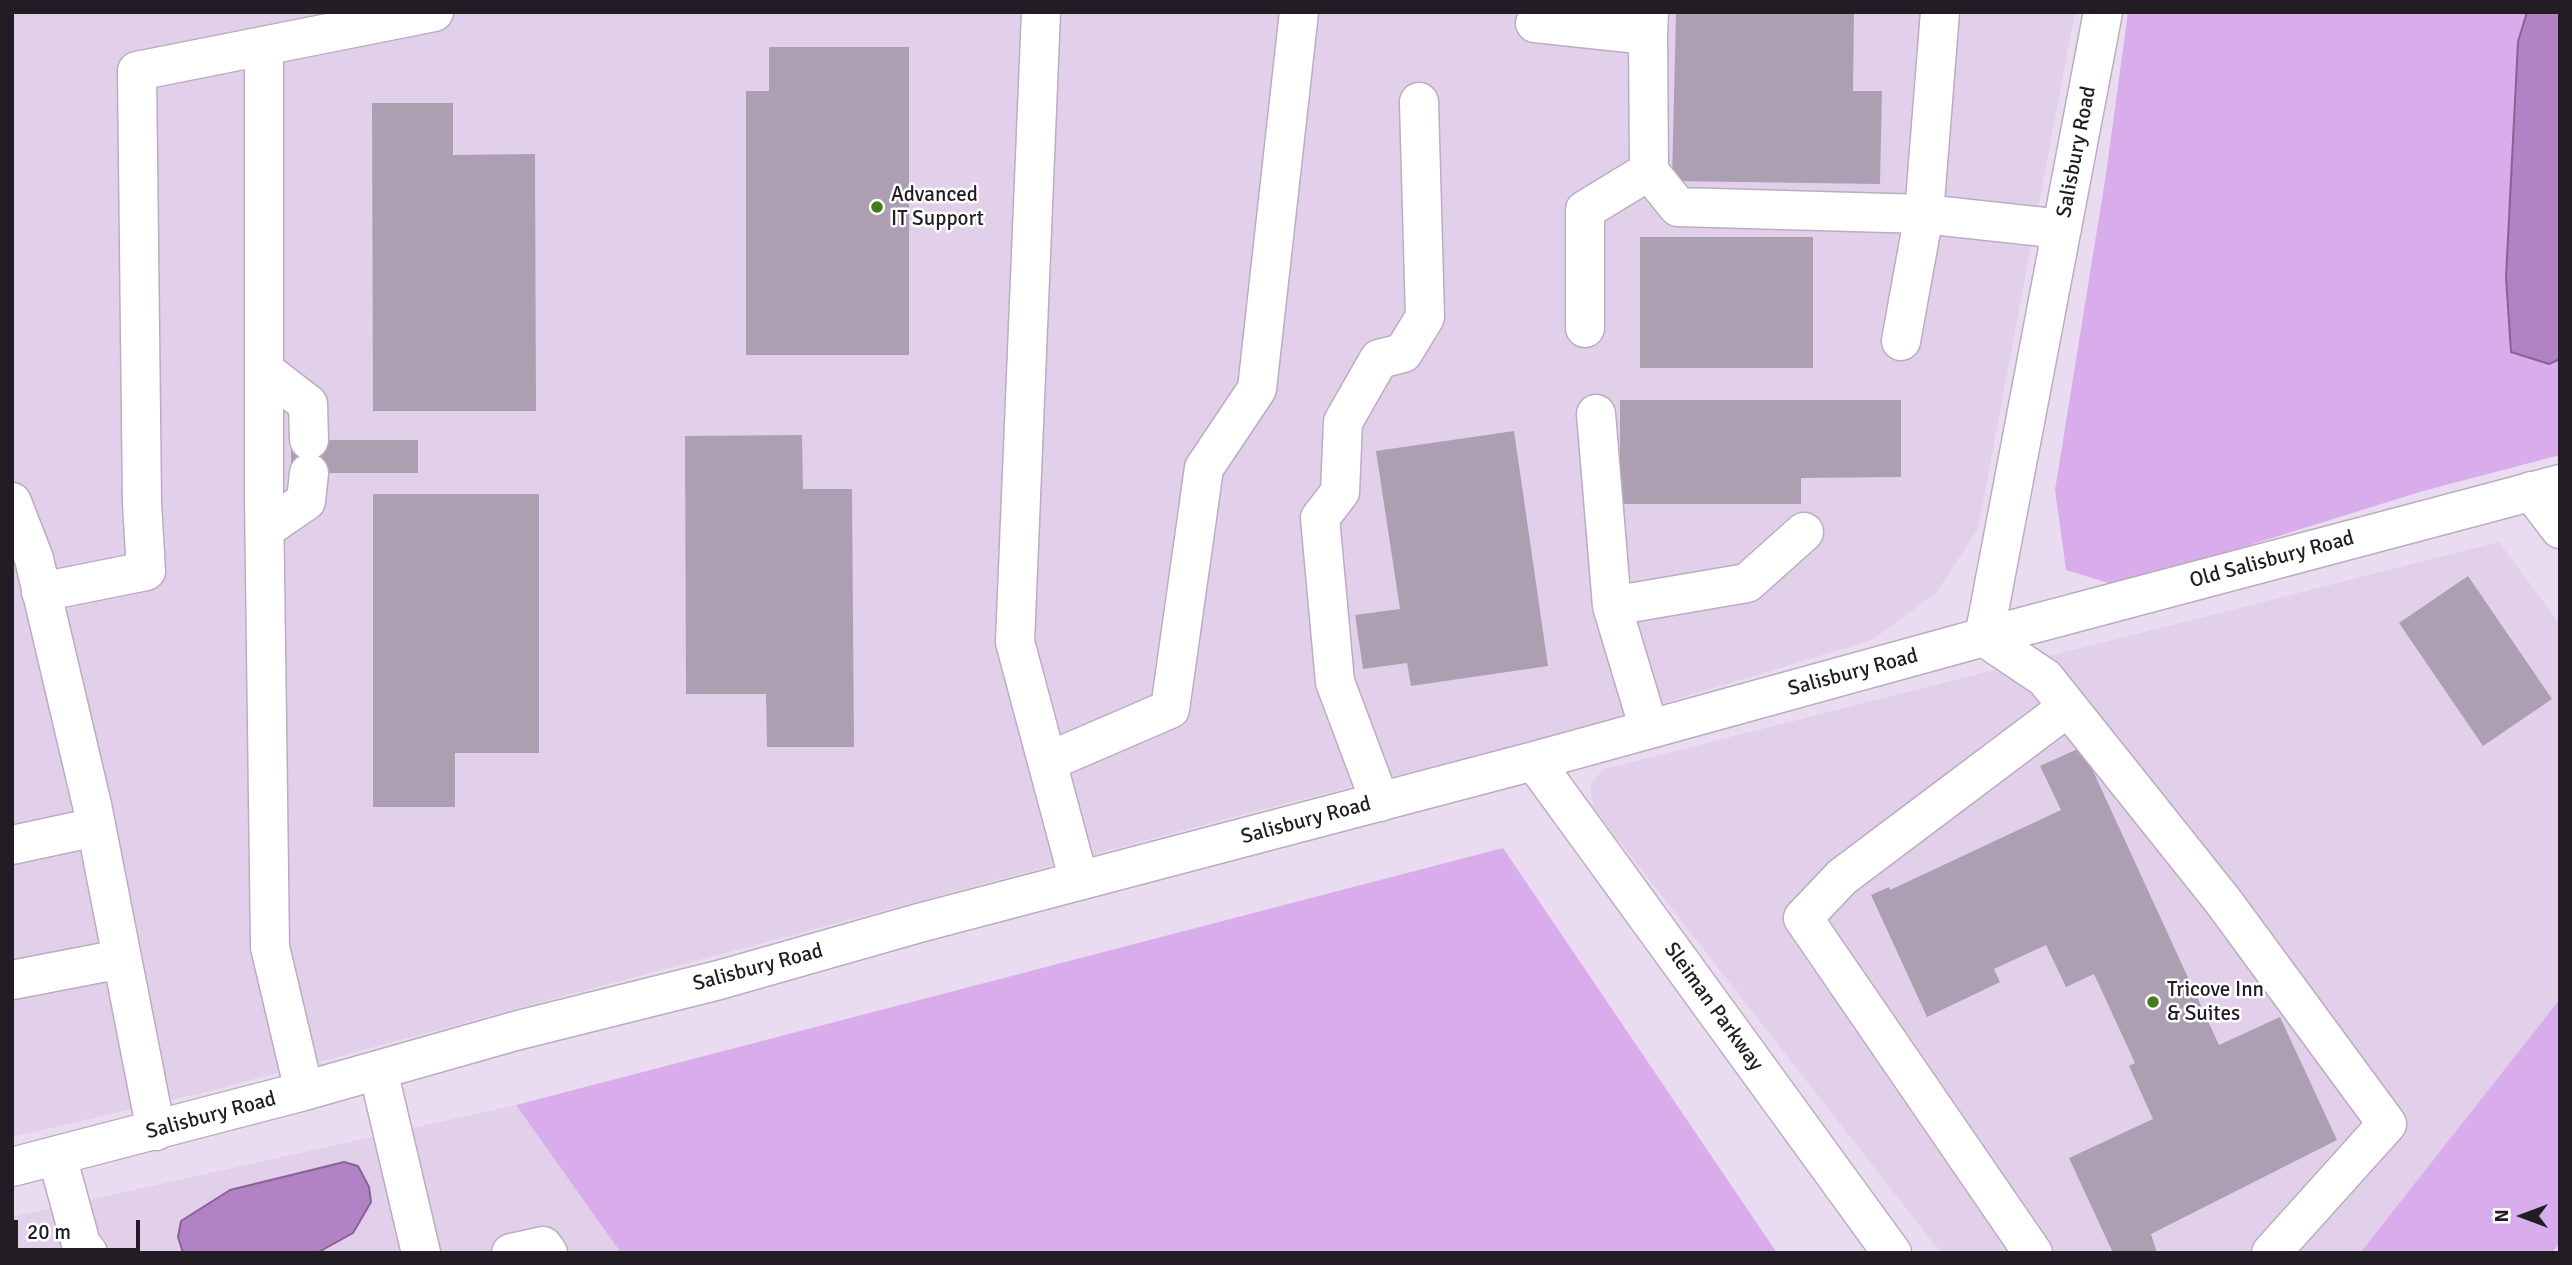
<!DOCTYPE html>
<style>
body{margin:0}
#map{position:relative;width:2572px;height:1265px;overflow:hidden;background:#eadcf0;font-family:Signika,sans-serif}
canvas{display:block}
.frame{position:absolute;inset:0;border:14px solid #221d24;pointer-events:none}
.north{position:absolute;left:2488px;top:1181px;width:70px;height:70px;-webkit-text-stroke:5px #fff;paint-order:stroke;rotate:270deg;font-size:19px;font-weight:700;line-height:28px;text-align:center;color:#221d24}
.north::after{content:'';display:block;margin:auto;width:24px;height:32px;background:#221d24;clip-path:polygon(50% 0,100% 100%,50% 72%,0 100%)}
.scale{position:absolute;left:14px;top:1220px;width:126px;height:32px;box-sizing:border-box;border:4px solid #221d24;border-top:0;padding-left:9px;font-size:21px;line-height:24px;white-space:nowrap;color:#221d24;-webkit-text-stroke:5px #fff;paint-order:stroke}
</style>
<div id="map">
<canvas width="2572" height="1265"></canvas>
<div class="frame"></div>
<div class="north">N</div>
<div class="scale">20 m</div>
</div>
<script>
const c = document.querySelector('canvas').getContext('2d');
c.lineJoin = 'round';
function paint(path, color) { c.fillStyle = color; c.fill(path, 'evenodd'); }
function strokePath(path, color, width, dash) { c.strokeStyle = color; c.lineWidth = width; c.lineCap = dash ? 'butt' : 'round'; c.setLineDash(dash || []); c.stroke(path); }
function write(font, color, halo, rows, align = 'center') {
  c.font = font + ' Signika,sans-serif'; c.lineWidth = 5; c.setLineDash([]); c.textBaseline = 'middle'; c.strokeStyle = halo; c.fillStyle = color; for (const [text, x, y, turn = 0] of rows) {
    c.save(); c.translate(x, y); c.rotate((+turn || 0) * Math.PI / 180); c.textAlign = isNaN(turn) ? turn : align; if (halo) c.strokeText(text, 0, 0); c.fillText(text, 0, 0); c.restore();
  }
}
paint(new Path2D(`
 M12,12H2075L1978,529L1936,593L1872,640L1565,733L1248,813L206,1092L12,1137Z
 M2499,542L2560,624V999L2360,1253H1941L1594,809L1590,784L1604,769Z
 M516,1105L621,1253H12V1217Z`), '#e2d0ea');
paint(new Path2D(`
 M2128,12H2527L2518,42L2506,277L2511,351L2549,364L2560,359V455L2423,491L2118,586L2066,570L2055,490L2106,174Z
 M1503,848L1777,1253H621L516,1105Z
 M2560,999V1243L2552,1253H2360Z`), '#d9acec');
const water = new Path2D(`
 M2527,12H2560V359L2549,364L2511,352L2506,277L2518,42Z
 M344,1162L358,1166L369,1187L371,1202L353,1233L317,1253H183L178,1237L181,1221L230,1190Z`);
paint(water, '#b182c4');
strokePath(water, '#866494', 2);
paint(new Path2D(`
 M1676,12H1854L1853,91H1882L1880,184L1672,181Z
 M769,47H909V355H746V91H769Z
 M372,103H453V155L535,154L536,411H373Z
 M1640,237H1813V368H1640Z
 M1620,400H1901V477L1801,478V504H1620Z
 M1514,431L1548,666L1411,686L1407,663L1363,669L1355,615L1400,609L1376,451Z
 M802,435L803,489H852L854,747H767L766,694H686L685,436Z
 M291,440H418V473H291Z
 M373,494H539V753H455V807H373Z
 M2468,576L2552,699L2483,746L2399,623Z
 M2082,747L2219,1045L2280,1017L2337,1140L2151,1234L2157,1253H2113L2069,1158L2153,1119L2129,1066L2135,1063L2094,974L2066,987L2046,945L1994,969L2000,982L1927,1017L1871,895L1889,887L1890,890L2061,810L2040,766Z`), '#ac9fb2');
const minor = new Path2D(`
 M1041,12L1015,642L1079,881
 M1535,23L1648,35L1649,12
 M1648,35L1649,171
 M264,46V497L270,947L304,1091
 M1585,328V210L1649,171L1678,207L1924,214L2062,229
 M1901,341L1924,214L1940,12
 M264,370L308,404L309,440
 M1596,414L1612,606L1649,729
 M2531,491L2560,529
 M12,502L34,559L92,805L156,1131
 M265,529L306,501L309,473
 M41,592L146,571L142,503L137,71L434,12
 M1612,606L1747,583L1804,532
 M1984,637L2045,678L2223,901L2387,1124L2271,1253
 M1984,637L2103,12
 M1534,761L1892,1253
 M1047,762L1170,709L1204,468L1257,389L1299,12
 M1380,802L1335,682L1320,518L1340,492L1343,422L1379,359L1403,353L1425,317L1419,102
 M12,845L96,827
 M12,980L121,959
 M378,1070L421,1253
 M57,1156L81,1244L88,1253
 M12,1167L304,1091L515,1031L719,980L919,923L1534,761L1984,637L2560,484
 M511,1253L543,1246L548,1253
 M2033,1253L1803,918L1842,877L2068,707`);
strokePath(minor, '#bbadc1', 41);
strokePath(minor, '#fff', 38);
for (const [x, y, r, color] of [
 [877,207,7,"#417d18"],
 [2153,1002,7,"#417d18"]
]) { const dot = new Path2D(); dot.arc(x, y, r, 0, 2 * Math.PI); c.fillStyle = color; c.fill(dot); strokePath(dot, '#fff', 2.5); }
write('21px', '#221d24', '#fff', [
 ["Salisbury Road",2077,152,-79],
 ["Old Salisbury Road",2272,560,-15],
 ["Salisbury Road",1853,673,-15],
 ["Salisbury Road",1306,821,-15],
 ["Salisbury Road",758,968,-15],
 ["Sleiman Parkway",1713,1007,54],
 ["Salisbury Road",211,1116,-15]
]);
write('21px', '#221d24', '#fff', [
 ["Advanced",891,195],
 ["IT Support",891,219],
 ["Tricove Inn",2167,990],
 ["& Suites",2167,1014]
], 'left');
</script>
